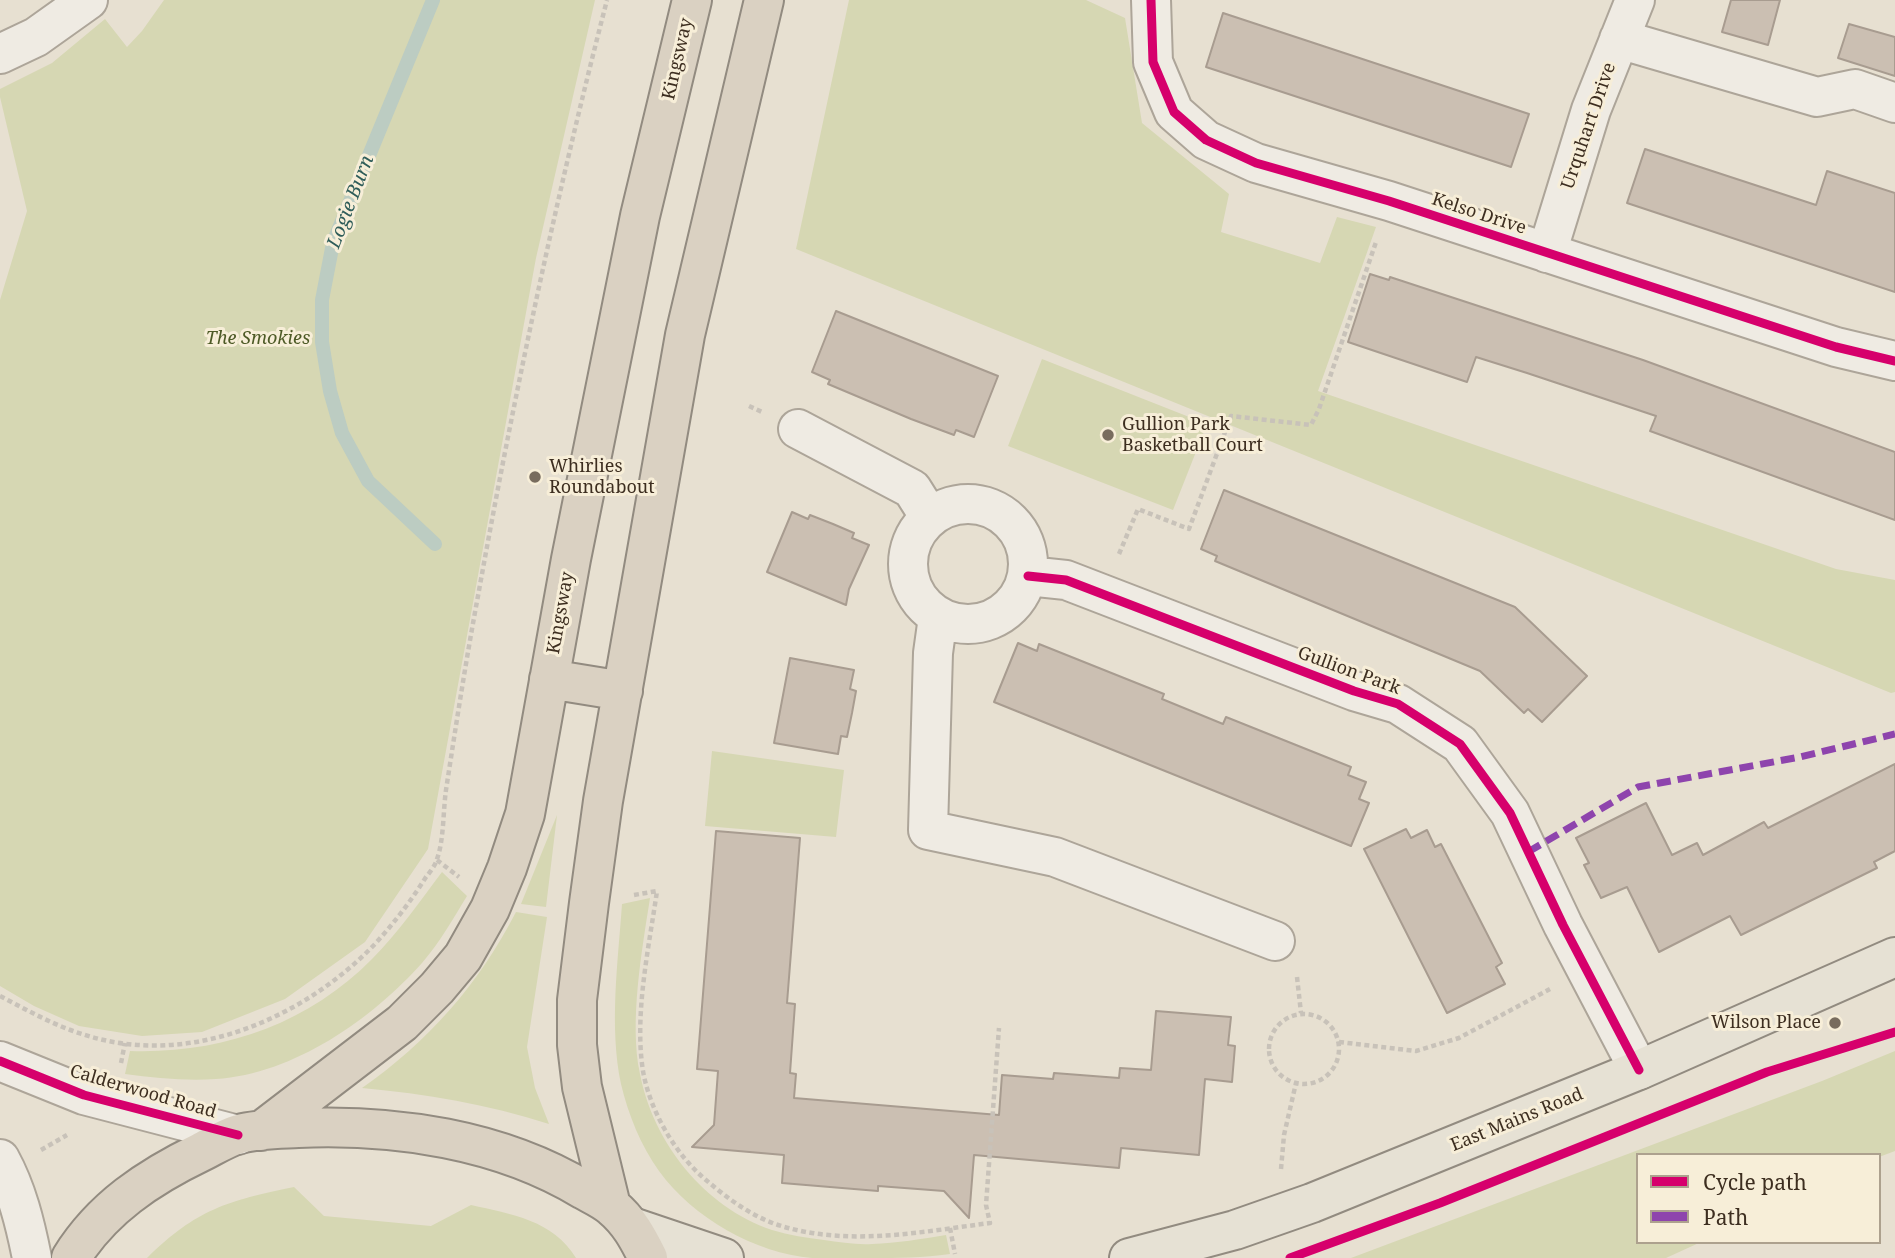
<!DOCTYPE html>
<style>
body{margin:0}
#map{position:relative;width:1895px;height:1258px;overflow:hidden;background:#e7e0d1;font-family:"Noto Serif",serif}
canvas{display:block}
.legend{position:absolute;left:1636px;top:1153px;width:245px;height:91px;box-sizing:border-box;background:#f7eed8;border:2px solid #ada18e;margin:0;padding:9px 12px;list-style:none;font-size:21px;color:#3d2e20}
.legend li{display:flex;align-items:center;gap:14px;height:35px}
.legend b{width:35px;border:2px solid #ada18e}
</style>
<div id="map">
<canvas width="1895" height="1258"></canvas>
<ul class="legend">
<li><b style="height:9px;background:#d6006c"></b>Cycle path</li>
<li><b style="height:9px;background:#8e44ad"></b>Path</li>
</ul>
</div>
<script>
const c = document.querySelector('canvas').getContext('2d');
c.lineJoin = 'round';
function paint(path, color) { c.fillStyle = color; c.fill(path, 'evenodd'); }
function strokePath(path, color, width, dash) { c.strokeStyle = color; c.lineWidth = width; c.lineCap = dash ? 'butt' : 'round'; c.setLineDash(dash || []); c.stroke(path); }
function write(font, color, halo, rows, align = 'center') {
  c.font = font + ' "Noto Serif",serif'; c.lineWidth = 6; c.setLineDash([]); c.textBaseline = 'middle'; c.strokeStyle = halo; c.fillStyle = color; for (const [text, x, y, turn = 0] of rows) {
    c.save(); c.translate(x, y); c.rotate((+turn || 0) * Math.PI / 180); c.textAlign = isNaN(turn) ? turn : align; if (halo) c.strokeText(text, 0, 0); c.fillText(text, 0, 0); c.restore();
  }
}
paint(new Path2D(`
 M164,0H595L536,258L428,849L365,942L285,999L202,1032L142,1036L79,1026L34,1006L0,986V300L27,211L0,97V89L52,63L105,19L127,47L142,31Z
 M849,0H1086L1125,18L1142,123L1229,194L1221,232L1320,263L1337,217L1376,227L1318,391L1836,569L1895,580V692L1891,693L796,249Z
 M1042,359L1207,424L1173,510L1008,446Z
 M712,751L844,770L836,837L705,826Z
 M557,815L546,907L521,904Z
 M442,872L467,896C453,919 440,942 422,963C372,1019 294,1074 216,1079C186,1081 155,1078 125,1074L130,1051C220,1054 307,1025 372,959C398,933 420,901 442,872Z
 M650,898C642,950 629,1022 640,1074C653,1142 704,1207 772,1230C789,1235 807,1238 824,1240C840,1242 856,1245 872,1244C897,1243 922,1239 946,1235L950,1254C923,1258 897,1258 871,1258C851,1258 831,1258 812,1258C755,1253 693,1218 659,1171C641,1146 628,1114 621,1084C609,1026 618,962 622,904Z
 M516,912L547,917L527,1047L535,1088L549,1124C487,1104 426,1094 362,1088C428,1042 479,984 516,912Z
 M1895,1051V1151L1879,1157V1155H1638V1242H1701L1666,1258H1351L1822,1081Z
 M294,1187L324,1216L431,1226L471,1205C511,1214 553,1220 576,1258H147C197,1209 227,1201 294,1187Z`), '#d6d7b3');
strokePath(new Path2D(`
 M433,0L333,243L322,300V342L330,391L342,433L368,481L435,544`), '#bcccc2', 14);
const building = new Path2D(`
 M1731,0H1780L1768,45L1722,32Z
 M1223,13L1529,114L1511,167L1206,67Z
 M1849,24L1895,37V76L1838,58Z
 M1645,149L1816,205L1827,171L1895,193V292L1627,203Z
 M1370,274L1389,280L1390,277L1643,360L1895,452V520L1650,431L1656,416L1527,373L1476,357L1467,382L1348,342Z
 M836,311L998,376L974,437L956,430L954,435L911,419L828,384L830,380L812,372Z
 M1224,490L1515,607L1587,676L1542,722L1528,709L1524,713L1480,671L1215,561L1217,556L1201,549Z
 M792,512L808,519L810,515L833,524L854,533L852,538L869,545L849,589L846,605L767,572Z
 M1018,643L1037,651L1039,644L1164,694L1162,699L1223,724L1226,717L1351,767L1348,775L1366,782L1359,799L1369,803L1351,846L994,702Z
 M790,658L854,670L850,689L856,691L852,713L847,737L841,736L838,754L774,743Z
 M1895,764V851L1874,862L1877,868L1741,935L1730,916L1659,952L1627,887L1601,898L1584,865L1589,863L1576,838L1646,803L1672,855L1697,843L1703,855L1764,822L1768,828Z
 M1406,829L1411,838L1427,830L1435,847L1441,844L1502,963L1496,967L1505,984L1447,1013L1364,849Z
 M716,831L800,838L787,1003L795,1004L790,1073L796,1074L794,1098L999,1115L1002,1075L1053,1079L1054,1073L1119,1078L1120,1068L1151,1070L1156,1011L1231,1017L1228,1045L1235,1046L1232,1082L1205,1079L1199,1155L1121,1148L1119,1168L974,1155L969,1218L944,1191L878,1186V1191L782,1183L784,1155L692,1147L714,1125L718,1071L697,1069Z`);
paint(building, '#cbbfb2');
strokePath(building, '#a89c90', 2);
const minor = new Path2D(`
 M1151,0L1153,62L1174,112L1206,140L1256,163L1389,201L1836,347L1895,361
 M1619,39L1817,97L1855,89L1895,103
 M0,54L36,37L88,0
 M1547,253L1591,110L1635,0
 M798,429L912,489L929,516
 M908 564a60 60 0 1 1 120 0a60 60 0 1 1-120 0Z
 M1028,576L1066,580L1354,691L1398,704L1460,744L1510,813L1563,925L1639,1070
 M938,617L933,653L928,830L1055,857L1275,941
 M0,1061L84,1095L238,1135
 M0,1159C17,1190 25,1223 32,1258`);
const major = new Path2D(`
 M632,1227L724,1258
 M1129,1258L1235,1230L1312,1203L1639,1070L1895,957`);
const highway = new Path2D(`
 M549,679L623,691
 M261,1131L402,1023L437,988L463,957L490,909L507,868L525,814L571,559L640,216L692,0
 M611,1206L582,1087L577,1045V1000L589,903L603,801L685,335L764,0
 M71,1258C102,1208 149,1177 201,1152C213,1146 226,1138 239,1134C258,1129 279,1129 298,1128C395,1124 500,1139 584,1190C593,1195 604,1200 612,1207C629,1221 638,1238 648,1258`);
strokePath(minor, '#ada599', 42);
strokePath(major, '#928b80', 42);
strokePath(highway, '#928b80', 42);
strokePath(new Path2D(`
 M749,406L762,412
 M1119,554L1138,509L1189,529L1231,416L1311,425L1319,409L1376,242
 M437,860L459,877
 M634,895L657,891C649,947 634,1014 643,1071C650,1111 675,1154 706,1180C727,1198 751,1216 778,1225C847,1247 920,1232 990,1223L986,1205L999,1028
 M1297,977L1301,1013
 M0,996C27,1010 53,1025 82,1034C187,1069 302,1020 375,944C394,923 411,901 426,877C430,872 435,866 437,859C444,840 443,811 446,790C456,725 466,660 478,596C514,396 556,197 607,0
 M1269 1049a35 35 0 1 1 70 0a35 35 0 1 1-70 0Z
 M1339,1042L1416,1051L1459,1038L1550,989
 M121,1063L125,1043
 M41,1150L67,1135
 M1281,1169L1284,1135L1296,1083
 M1375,1227L1440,1203L1767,1072L1895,1032
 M950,1228L955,1254`), '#c8c2b9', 4.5, [5, 3.5]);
strokePath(minor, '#efebe3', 38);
strokePath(major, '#e6e1d4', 38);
strokePath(highway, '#dad1c2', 38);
strokePath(new Path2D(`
 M1528,852L1638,787L1800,757L1895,734`), '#8e44ad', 7, [14, 7]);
strokePath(new Path2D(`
 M1151,0L1153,62L1174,112L1206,140L1256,163L1389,201L1836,347L1895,361
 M1028,576L1066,580L1354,691L1398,704L1460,744L1510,813L1563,925L1639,1070
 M0,1061L84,1095L238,1135
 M1290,1258L1440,1203L1767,1072L1895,1032`), '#d6006c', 9);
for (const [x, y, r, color] of [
 [1108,435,7,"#786c5e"],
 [535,477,7,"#786c5e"],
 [1835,1023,7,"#786c5e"]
]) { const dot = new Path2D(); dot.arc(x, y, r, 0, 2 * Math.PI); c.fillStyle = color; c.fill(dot); strokePath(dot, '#f7eed8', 2.5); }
write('18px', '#3d2e20', '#f7eed8', [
 ["Kingsway",678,59,-77],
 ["Urquhart Drive",1589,126,-71],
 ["Kelso Drive",1479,214,18],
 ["Kingsway",561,613,-80],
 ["Gullion Park",1349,671,20],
 ["Calderwood Road",143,1092,16],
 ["East Mains Road",1517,1120,-22]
]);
write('italic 18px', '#4d5a26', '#f7eed8', [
 ["The Smokies",258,339]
]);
write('18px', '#3d2e20', '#f7eed8', [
 ["Gullion Park",1122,425],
 ["Basketball Court",1122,446],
 ["Whirlies",549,467],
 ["Roundabout",549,488],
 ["Wilson Place",1821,1023,"right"]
], 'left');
write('italic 19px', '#2f5d5a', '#f7eed8', [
 ["Logie Burn",351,202,-69]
]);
</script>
